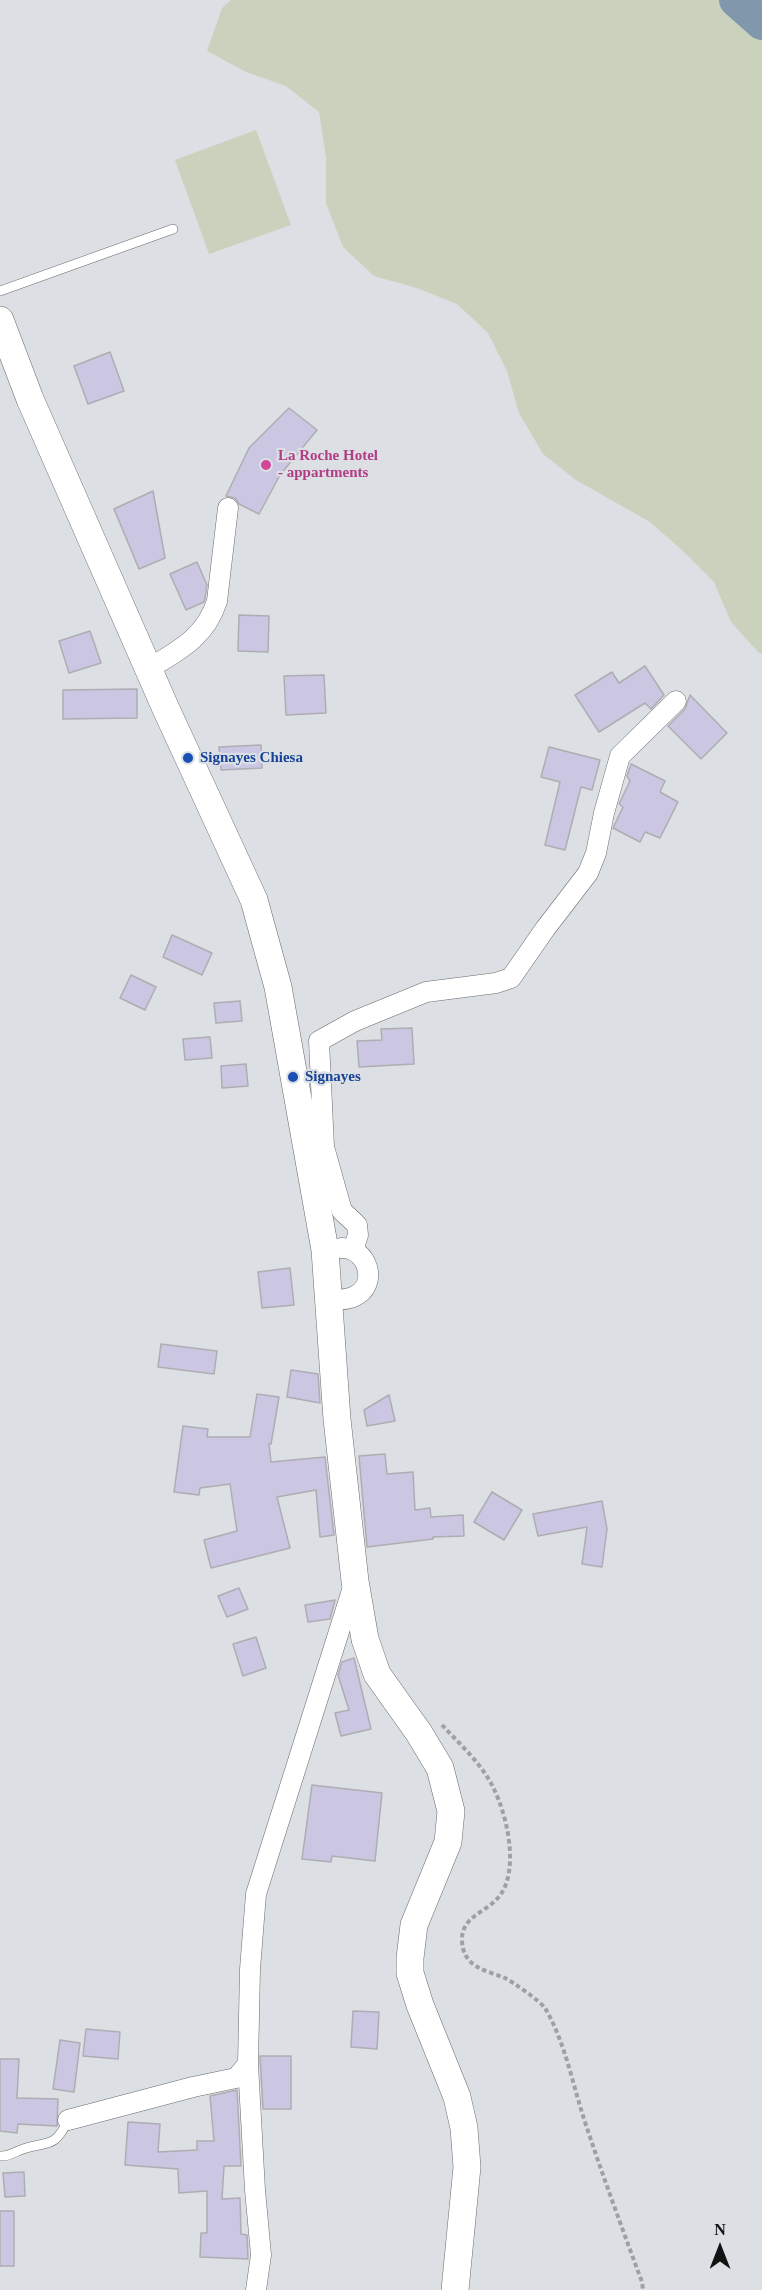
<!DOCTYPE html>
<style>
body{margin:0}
#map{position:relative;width:762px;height:2290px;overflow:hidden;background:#dcdfe3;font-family:Georgia,serif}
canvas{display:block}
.north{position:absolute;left:690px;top:2218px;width:60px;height:60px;-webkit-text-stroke:4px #dcdfe3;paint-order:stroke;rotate:0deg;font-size:16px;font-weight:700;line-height:24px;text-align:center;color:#111213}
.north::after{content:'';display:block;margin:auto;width:21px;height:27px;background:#111213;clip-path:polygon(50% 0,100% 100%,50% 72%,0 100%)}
</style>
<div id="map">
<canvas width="762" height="2290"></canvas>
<div class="north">N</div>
</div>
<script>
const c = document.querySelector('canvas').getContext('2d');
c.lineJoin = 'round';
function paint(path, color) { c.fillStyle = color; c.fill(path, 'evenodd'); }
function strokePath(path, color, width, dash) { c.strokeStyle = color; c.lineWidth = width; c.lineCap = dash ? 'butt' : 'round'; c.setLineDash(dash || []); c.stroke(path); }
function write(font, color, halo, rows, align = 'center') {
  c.font = font + ' Georgia,serif'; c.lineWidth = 4.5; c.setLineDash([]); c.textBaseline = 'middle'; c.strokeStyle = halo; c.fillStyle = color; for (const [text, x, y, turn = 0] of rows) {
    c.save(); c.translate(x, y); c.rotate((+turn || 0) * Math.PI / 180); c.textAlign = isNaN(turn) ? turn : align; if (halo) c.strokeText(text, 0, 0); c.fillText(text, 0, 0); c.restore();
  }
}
paint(new Path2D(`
 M231,0H719L762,37V653H759L731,622L714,582L683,551L650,522L576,480L543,454L519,413L507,371L488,333L457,304L417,288L374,276L343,247L326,203V158L319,112L286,86L246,72L207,51L222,8Z
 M256,130L291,225L209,254L175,160Z`), '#cad2bd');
strokePath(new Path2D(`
 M736,0L762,23`), '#8097ac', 34);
const building = new Path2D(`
 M110,352L124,391L88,404L74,366Z
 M289,408L317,430L280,475L259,514L239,504L235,498L226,496L249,448Z
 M153,491L165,558L139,569L114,509Z
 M197,562L207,585L205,598L204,602L186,610L170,574Z
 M239,615L269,616L268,652L238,651Z
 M90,631L101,663L69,673L59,641Z
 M645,666L664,695L651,709L645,703L599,732L575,695L612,672L619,683Z
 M324,675L326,713L286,715L284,676Z
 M137,689V718L63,719V690Z
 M690,695L727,733L701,759L668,726L685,709Z
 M261,745L262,768L221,770L219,747Z
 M549,747L600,760L592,790L581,787L565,850L545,845L560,782L541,777Z
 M631,764L665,781L660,792L678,802L660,838L645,832L640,842L613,828L623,807L619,804L630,781L627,776Z
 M172,935L212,953L202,975L163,957Z
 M131,975L156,987L145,1010L120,998Z
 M240,1001L242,1021L216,1023L214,1003Z
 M412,1028L414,1064L359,1067L357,1041L382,1040L381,1029Z
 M210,1037L212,1058L185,1060L183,1039Z
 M246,1064L248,1086L222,1088L221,1066Z
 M290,1268L294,1305L262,1308L258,1272Z
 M161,1344L217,1351L214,1374L158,1367Z
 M291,1370L318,1374L320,1403L287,1397Z
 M257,1394L279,1397L271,1444H269L271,1462L325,1457L334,1535L320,1537L316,1490L277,1497L290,1548L211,1568L204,1540L237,1531L230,1484L200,1488L199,1495L174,1492L183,1426L208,1429L207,1437H250Z
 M389,1395L395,1421L367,1426L364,1410Z
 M385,1454L387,1474L413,1472L415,1510L430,1508L431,1517L463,1515L464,1536L433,1537V1539L367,1547L359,1456Z
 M492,1492L522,1510L504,1540L474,1522Z
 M602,1501L607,1529L602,1567L582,1564L587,1527L538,1536L533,1514Z
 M239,1588L248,1609L227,1617L218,1596Z
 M335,1600L330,1619L308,1622L305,1605Z
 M256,1637L266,1668L243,1676L233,1644Z
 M354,1658L371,1729L341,1736L335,1713L349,1710L338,1675L342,1662Z
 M312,1785L382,1793L375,1861L332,1856L331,1862L302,1859Z
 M353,2011L379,2012L377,2049L351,2047Z
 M86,2029L120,2032L118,2059L83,2056Z
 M60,2040L80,2043L74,2092L53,2089Z
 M260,2056H291V2109H263Z
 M0,2059H19L17,2098L58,2099L57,2126L18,2124L17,2133L0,2131Z
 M237,2090L241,2166H224L222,2199L240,2198L241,2234L247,2235L248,2259L200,2257L201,2233H207V2191L179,2193L178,2169L125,2165L128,2122L160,2124L158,2152L197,2150V2141H214L210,2096Z
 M24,2172L25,2196L5,2197L3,2173Z
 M0,2211H14V2266H0Z`);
paint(building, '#cbc6e2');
strokePath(building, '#aeadb2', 1.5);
const service = new Path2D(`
 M0,291L173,229
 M0,2156C9,2157 14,2152 23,2149C47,2141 55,2149 68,2120`);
const minor = new Path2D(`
 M148,669C178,651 206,637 217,601L228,508
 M353,1250L358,1235L357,1225L342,1211L324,1147L319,1041L355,1021L426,992L496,983L511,978L545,929L588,873L596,853L604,813L620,756L676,701
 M329,1300C337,1300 346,1300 353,1297C380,1286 368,1247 341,1248
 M68,2120L193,2087L236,2078L248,2064
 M256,2290L261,2255L255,2190L248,2064L250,1969L256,1894L354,1584`);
const secondary = new Path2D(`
 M0,320L30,399L166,709L254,900L278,987L325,1250L337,1419L355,1581L365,1639L377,1674L419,1733L440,1768L451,1811L448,1842L414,1925L410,1958V1973L420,2005L457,2097L464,2128L467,2167L455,2290`);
strokePath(service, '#686a6e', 10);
strokePath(minor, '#686a6e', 21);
strokePath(secondary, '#686a6e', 28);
strokePath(new Path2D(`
 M442,1725C456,1740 472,1755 484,1772C505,1800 524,1873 496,1900C484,1912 462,1918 462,1939C462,1967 485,1970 505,1978C513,1982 540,2001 545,2008C565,2042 572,2082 584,2119C602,2174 622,2228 642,2282L643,2290`), '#9ea0a3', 4, [4.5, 3]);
strokePath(service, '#fff', 9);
strokePath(minor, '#fff', 20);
strokePath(secondary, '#fff', 27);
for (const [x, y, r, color] of [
 [266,465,6,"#d1479c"],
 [188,758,6,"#1a4fb4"],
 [293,1077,6,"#1a4fb4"]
]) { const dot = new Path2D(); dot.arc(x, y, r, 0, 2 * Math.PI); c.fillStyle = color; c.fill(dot); strokePath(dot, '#dcdfe3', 2); }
write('bold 15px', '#b23c85', '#dcdfe3', [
 ["La Roche Hotel",278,456],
 ["- appartments",278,473]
], 'left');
write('bold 15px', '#164399', '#dcdfe3', [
 ["Signayes Chiesa",200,758],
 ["Signayes",305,1077]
], 'left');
</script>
